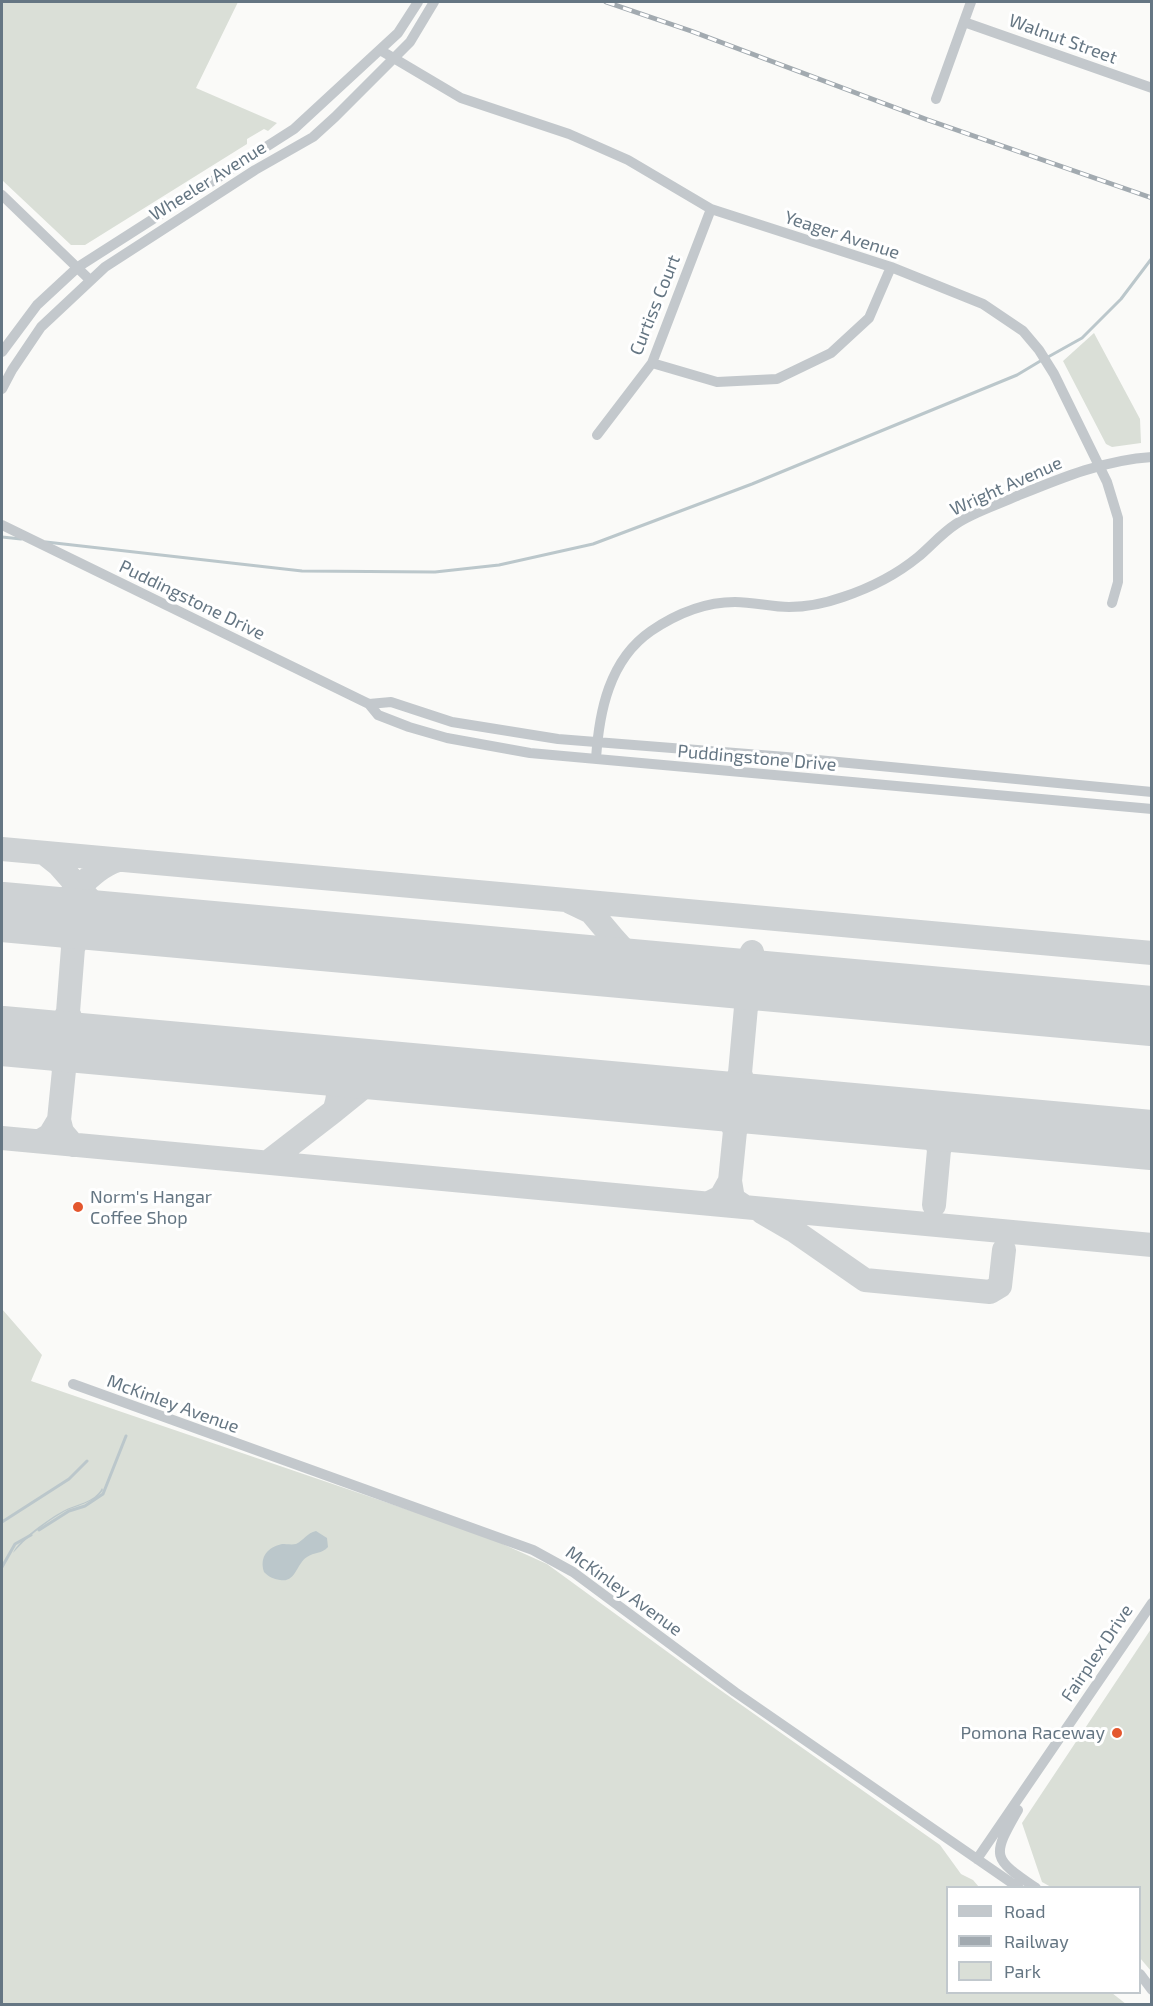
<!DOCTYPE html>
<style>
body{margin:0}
#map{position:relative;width:1153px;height:2006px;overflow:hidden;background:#fafaf8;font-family:"Exo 2",sans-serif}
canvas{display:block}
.frame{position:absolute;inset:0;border:3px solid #657683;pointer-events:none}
.legend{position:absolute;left:946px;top:1886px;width:195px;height:108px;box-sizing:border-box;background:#fff;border:2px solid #c1c8cd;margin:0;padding:8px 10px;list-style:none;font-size:18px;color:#657683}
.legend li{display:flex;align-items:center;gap:12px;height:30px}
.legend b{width:30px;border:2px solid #c1c8cd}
</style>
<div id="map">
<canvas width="1153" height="2006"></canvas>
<div class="frame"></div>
<ul class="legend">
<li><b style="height:8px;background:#c3c8cc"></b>Road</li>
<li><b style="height:8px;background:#a2aab0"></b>Railway</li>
<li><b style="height:16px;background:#dadfd7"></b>Park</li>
</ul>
</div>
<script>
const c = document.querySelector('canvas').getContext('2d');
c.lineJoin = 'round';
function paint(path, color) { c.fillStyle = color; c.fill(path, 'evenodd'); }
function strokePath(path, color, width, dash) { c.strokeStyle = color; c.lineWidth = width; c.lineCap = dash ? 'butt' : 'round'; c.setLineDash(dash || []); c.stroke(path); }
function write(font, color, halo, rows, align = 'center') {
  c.font = font + ' "Exo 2",sans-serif'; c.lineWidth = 6; c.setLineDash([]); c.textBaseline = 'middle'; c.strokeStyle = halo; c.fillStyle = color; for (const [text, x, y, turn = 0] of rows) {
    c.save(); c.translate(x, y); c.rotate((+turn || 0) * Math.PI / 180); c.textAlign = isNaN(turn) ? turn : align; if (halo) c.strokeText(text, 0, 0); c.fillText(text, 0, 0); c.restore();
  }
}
paint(new Path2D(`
 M2,2H238L196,88L277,123L268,131L264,129L247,139V144L85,245H71L2,180Z
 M1094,333L1140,419L1141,443L1112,447L1106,444L1063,361Z
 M2,1309L42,1355L31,1381L485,1536L547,1564L706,1680L940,1845L961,1874L973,1880L979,1887L948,1888V1992L1112,1993L1126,2004H2Z
 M1151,1629V1971L1140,1958V1888L1051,1887L1042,1882L1022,1823Z`), '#dadfd7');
paint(new Path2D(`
 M102,1488L103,1490C94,1504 75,1505 62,1513C46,1522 25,1539 13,1553C18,1540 50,1518 63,1511C76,1504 94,1503 102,1488Z
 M316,1531L327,1538L328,1547C322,1554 314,1552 307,1557C296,1564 296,1583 280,1580C273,1579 269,1577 264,1572C259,1557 268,1547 282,1544C286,1544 292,1545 296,1544C304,1540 307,1533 316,1531Z`), '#bbc7cb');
strokePath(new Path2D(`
 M1048,357L1082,338L1121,299L1152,258
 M2,537L21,539
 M46,542L302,571L435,572L499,565L593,544L752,484L1017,375L1042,360
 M2,1522L69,1479L87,1461
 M39,1530L69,1511L85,1506L103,1494L126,1436
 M2,1567L15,1544L31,1535`), '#bbc7cb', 3);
strokePath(new Path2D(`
 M2,849L1152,953
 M44,853L59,865L105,917L115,922
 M570,902L591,912L613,938
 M37,915C70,907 86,870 118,860
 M43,915C60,923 71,928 73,948C84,922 96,925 120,922
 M595,965L610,959L615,948L613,938L631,958L657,971
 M720,977C735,985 743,990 746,1007C754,993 762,988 777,982
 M720,977C736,972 745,967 752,952C755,968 764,974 777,982
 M68,1012L73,948
 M31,1038C50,1034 60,1030 68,1012L76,1033L96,1044
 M31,1038C51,1046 57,1049 64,1070C70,1053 79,1049 96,1044
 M312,1063C335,1076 344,1085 334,1111L376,1077L405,1072
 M740,1073L746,1007
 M710,1099L727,1112L735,1131L741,1119L762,1104
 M714,1100C727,1093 736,1087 740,1073L745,1088L758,1104
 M914,1118C927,1127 935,1134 939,1150C944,1136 951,1131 963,1123
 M59,1120L64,1070
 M2,1138L1152,1245
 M40,1141L50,1135L59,1120L62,1132L73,1145
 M268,1162L334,1111
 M730,1181L735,1131
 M709,1203L721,1197L730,1181L733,1199L745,1207
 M934,1205L939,1150
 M762,1212L793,1230L865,1280L990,1292L1000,1286L1004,1250`), '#ced2d4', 24);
strokePath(new Path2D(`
 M2,912L1152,1016
 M2,1036L1152,1140`), '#ced2d4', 60);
strokePath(new Path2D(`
 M964,22L1152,88
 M380,50L461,98L569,134L628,160L711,209L891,267L983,304L1023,331L1039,350L1054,374L1107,482L1118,518V582L1112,603
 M936,99L971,2
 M2,195L90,280
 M2,352L37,305L78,267L294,129L398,33L418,2
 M652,363L717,382L777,379L831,353L869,318L891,267
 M2,389L12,370L41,327L105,267L255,170L313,137L335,117L410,42L434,2
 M597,435L652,363L711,209
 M2,525L369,704L378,715L409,727L447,738L530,753L1152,809
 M369,704L391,702L452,722L558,739L786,757L1152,792
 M596,759C599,712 609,660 651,631C676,614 705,602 735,602C754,602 771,607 789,607C807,607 826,603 843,597C870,588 896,575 918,557C931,546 941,534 956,524C974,512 997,505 1017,496C1061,478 1104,460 1152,457
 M73,1384L533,1550L573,1572L735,1692L1019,1888
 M1018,1810C991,1857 992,1858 1036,1888
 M977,1859L1152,1603
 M1140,1974L1152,1990`), '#c3c8cc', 10);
const rail = new Path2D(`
 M606,2L691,31L928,120L1152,198`);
strokePath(rail, '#a2aab0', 5);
strokePath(rail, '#fff', 3, [9]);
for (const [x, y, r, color] of [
 [78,1207,6,"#e4572e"],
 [1117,1733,6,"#e4572e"]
]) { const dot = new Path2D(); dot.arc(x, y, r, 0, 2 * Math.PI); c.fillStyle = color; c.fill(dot); strokePath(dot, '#fff', 2); }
write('18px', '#657683', '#fff', [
 ["Walnut Street",1063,39,20],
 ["Wheeler Avenue",208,181,-32],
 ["Yeager Avenue",842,235,18],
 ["Curtiss Court",655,305,-68],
 ["Wright Avenue",1006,486,-24],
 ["Puddingstone Drive",192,600,26],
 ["Puddingstone Drive",757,758,5],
 ["McKinley Avenue",173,1404,20],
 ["McKinley Avenue",624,1591,36],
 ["Fairplex Drive",1097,1653,-56]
]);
write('18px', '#657683', '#fff', [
 ["Norm's Hangar",90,1197],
 ["Coffee Shop",90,1218],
 ["Pomona Raceway",1105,1733,"right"]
], 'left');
</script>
